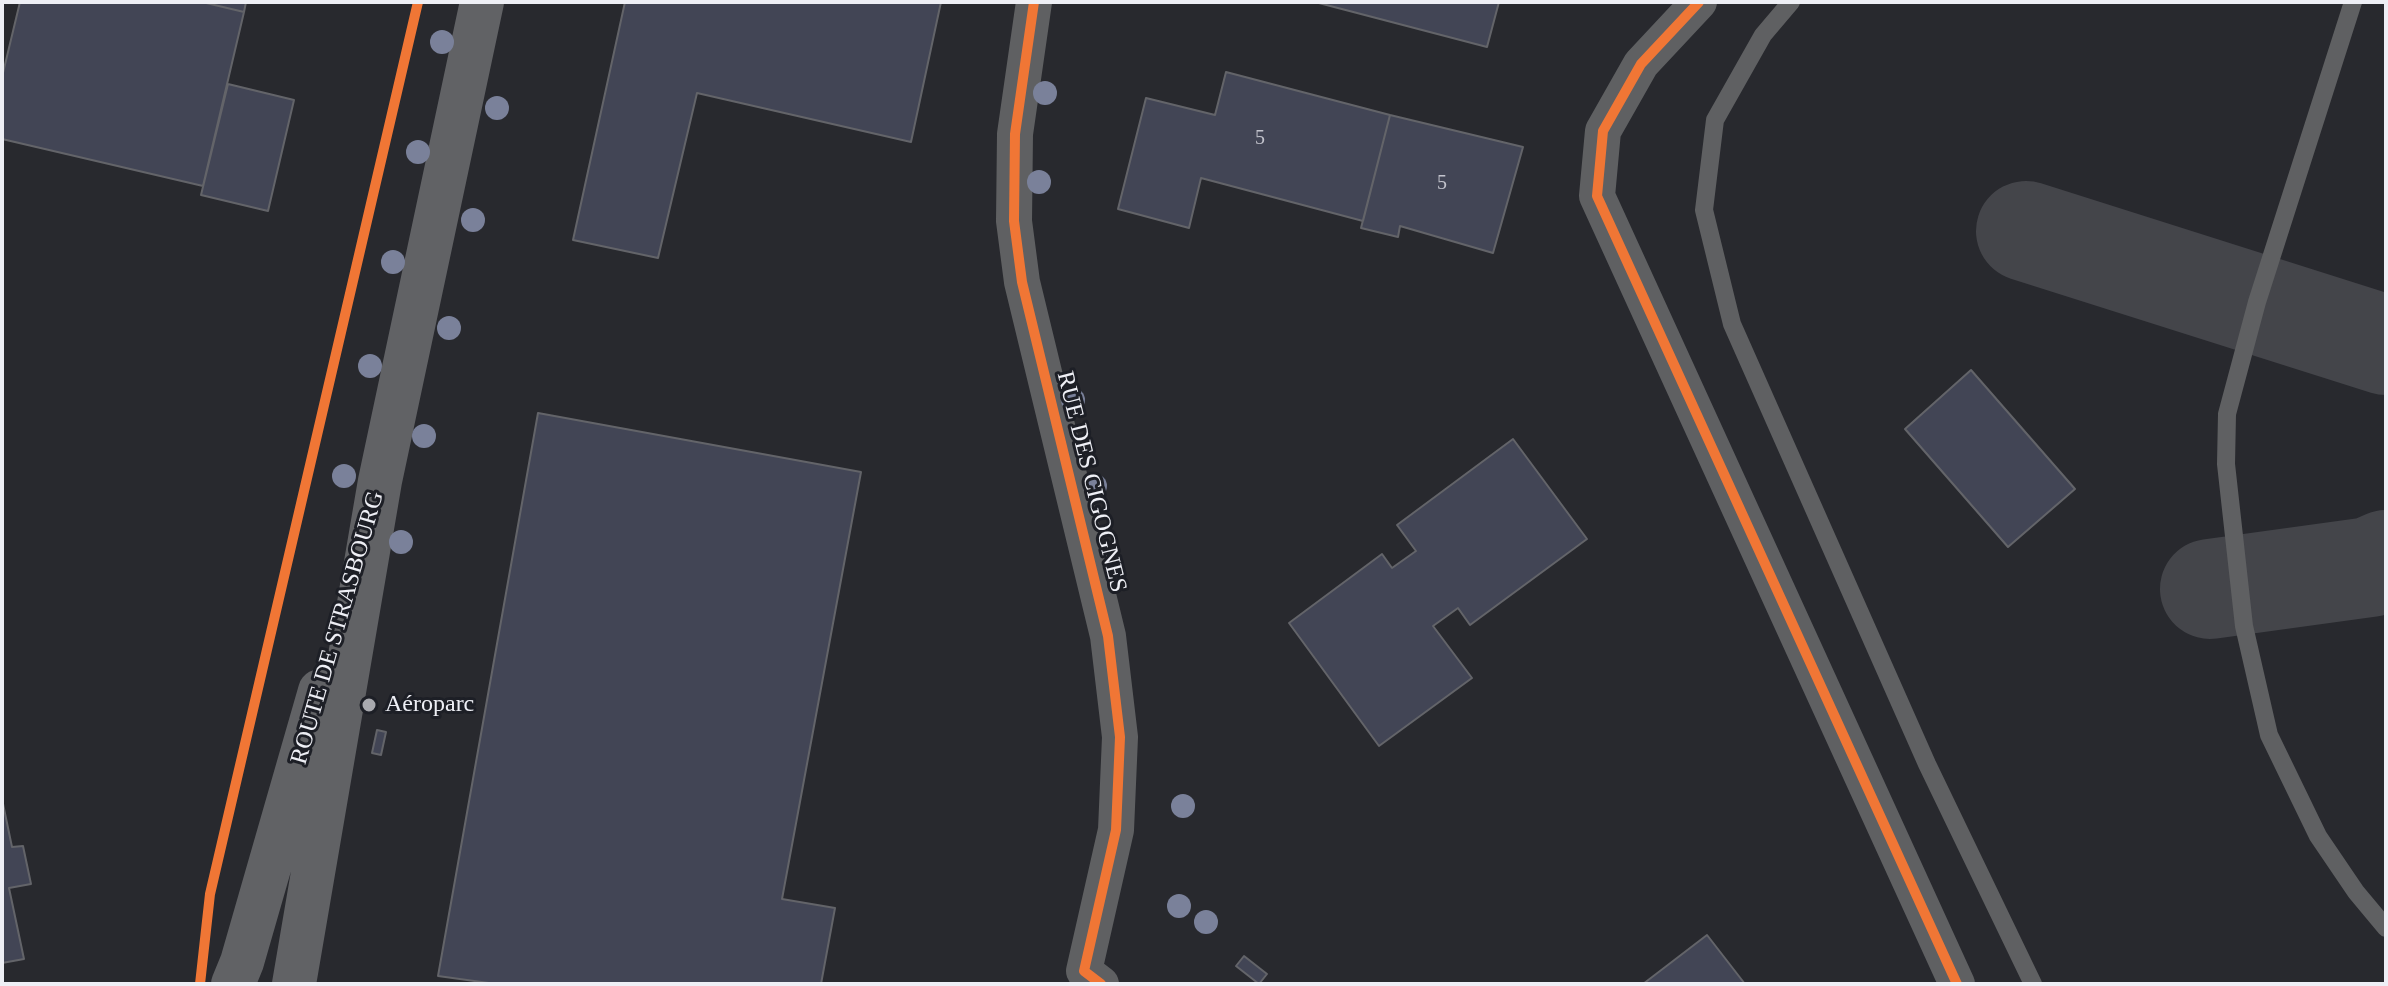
<!DOCTYPE html>
<meta charset="utf-8">
<style>
body{margin:0}
#map{position:relative;width:2388px;height:986px;overflow:hidden;background:#28292e;font-family:Georgia,serif}
canvas{display:block}
.frame{position:absolute;inset:0;border:4px solid #eeeff5;pointer-events:none}
</style>
<div id="map">
<canvas width="2388" height="986"></canvas>
<div class="frame"></div>
</div>
<script>
const c = document.querySelector('canvas').getContext('2d');
c.lineJoin = 'round';
function strokePath(path, color, width, dash) { c.strokeStyle = color; c.lineWidth = width; c.lineCap = dash ? 'butt' : 'round'; c.setLineDash(dash || []); c.stroke(path); }
function paint(path, color) { c.fillStyle = color; c.fill(path, 'evenodd'); }
function write(font, color, halo, rows, align = 'center') {
  c.font = font + ' Georgia,serif'; c.lineWidth = 6; c.setLineDash([]); c.textBaseline = 'middle'; c.strokeStyle = halo; c.fillStyle = color; for (const [text, x, y, turn = 0] of rows) {
    c.save(); c.translate(x, y); c.rotate((+turn || 0) * Math.PI / 180); c.textAlign = isNaN(turn) ? turn : align; if (halo) c.strokeText(text, 0, 0); c.fillText(text, 0, 0); c.restore();
  }
}
strokePath(new Path2D(`
 M2026,231L2386,345
 M2210,589L2370,567L2386,560`), '#44454a', 100);
const building = new Path2D(`
 M20,2H202L244,12L203,186L2,139V77Z
 M202,2H246L244,12Z
 M625,2H941L911,142L697,93L658,258L573,240Z
 M1315,2H1499L1487,47Z
 M1226,72L1390,115L1363,221L1201,178L1189,228L1118,209L1146,98L1215,115Z
 M228,84L294,100L268,211L201,195Z
 M1390,115L1523,147L1493,253L1400,226L1398,237L1361,228Z
 M1971,370L2075,489L2008,547L1905,429Z
 M538,413L861,472L782,899L835,908L821,984H496L438,976Z
 M1513,439L1587,539L1470,625L1458,608L1433,626L1472,678L1379,746L1289,623L1382,554L1392,568L1416,551L1397,525Z
 M377,730L386,732L381,755L372,753Z
 M2,799L12,847L23,846L31,884L9,888L24,959L2,963Z
 M1707,935L1745,984H1643Z
 M1244,956L1267,974L1259,984L1236,966Z`);
paint(building, '#424555');
strokePath(building, '#636469', 2);
strokePath(new Path2D(`
 M1791,2L1763,35L1715,120L1704,210L1732,324L1927,764L2033,984
 M2353,2L2257,302L2227,414L2226,464L2244,626L2269,735L2318,836L2356,892L2386,928`), '#5f6062', 18);
strokePath(new Path2D(`
 M1034,2L1015,134L1014,221L1022,282L1108,636L1120,737L1116,830L1084,971L1101,984
 M1699,2L1641,64L1603,131L1597,196L1957,984`), '#5f6062', 36);
strokePath(new Path2D(`
 M233,984L242,962L320,691
 M294,984L380,481L482,2`), '#616265', 44);
strokePath(new Path2D(`
 M1034,2L1015,134L1014,221L1022,282L1108,636L1120,737L1116,830L1084,971L1101,984
 M1699,2L1641,64L1603,131L1597,196L1957,984
 M200,984L210,894L418,2`), '#f07635', 10);
c.fillStyle = '#7a819a';
for (const [x, y] of [
 [442,42],
 [1045,93],
 [497,108],
 [418,152],
 [1039,182],
 [473,220],
 [393,262],
 [449,328],
 [370,366],
 [1073,400],
 [424,436],
 [344,476],
 [1095,486],
 [401,542],
 [1183,806],
 [1179,906],
 [1206,922]
]) { c.beginPath(); c.arc(x, y, 12, 0, 2 * Math.PI); c.fill(); }
for (const [x, y, r, color] of [
 [369,705,8,"#a9aaaf"]
]) { const dot = new Path2D(); dot.arc(x, y, r, 0, 2 * Math.PI); c.fillStyle = color; c.fill(dot); strokePath(dot, '#1d1f26', 3); }
write('20px', '#c3c4cd', null, [
 ["5",1260,139],
 ["5",1442,184]
]);
write('24px', '#eeeff5', '#1d1f26', [
 ["RUE DES CIGOGNES",1091,482,76],
 ["ROUTE DE STRASBOURG",338,628,-74]
]);
write('24px', '#eeeff5', '#1d1f26', [
 ["Aéroparc",385,705]
], 'left');
</script>
